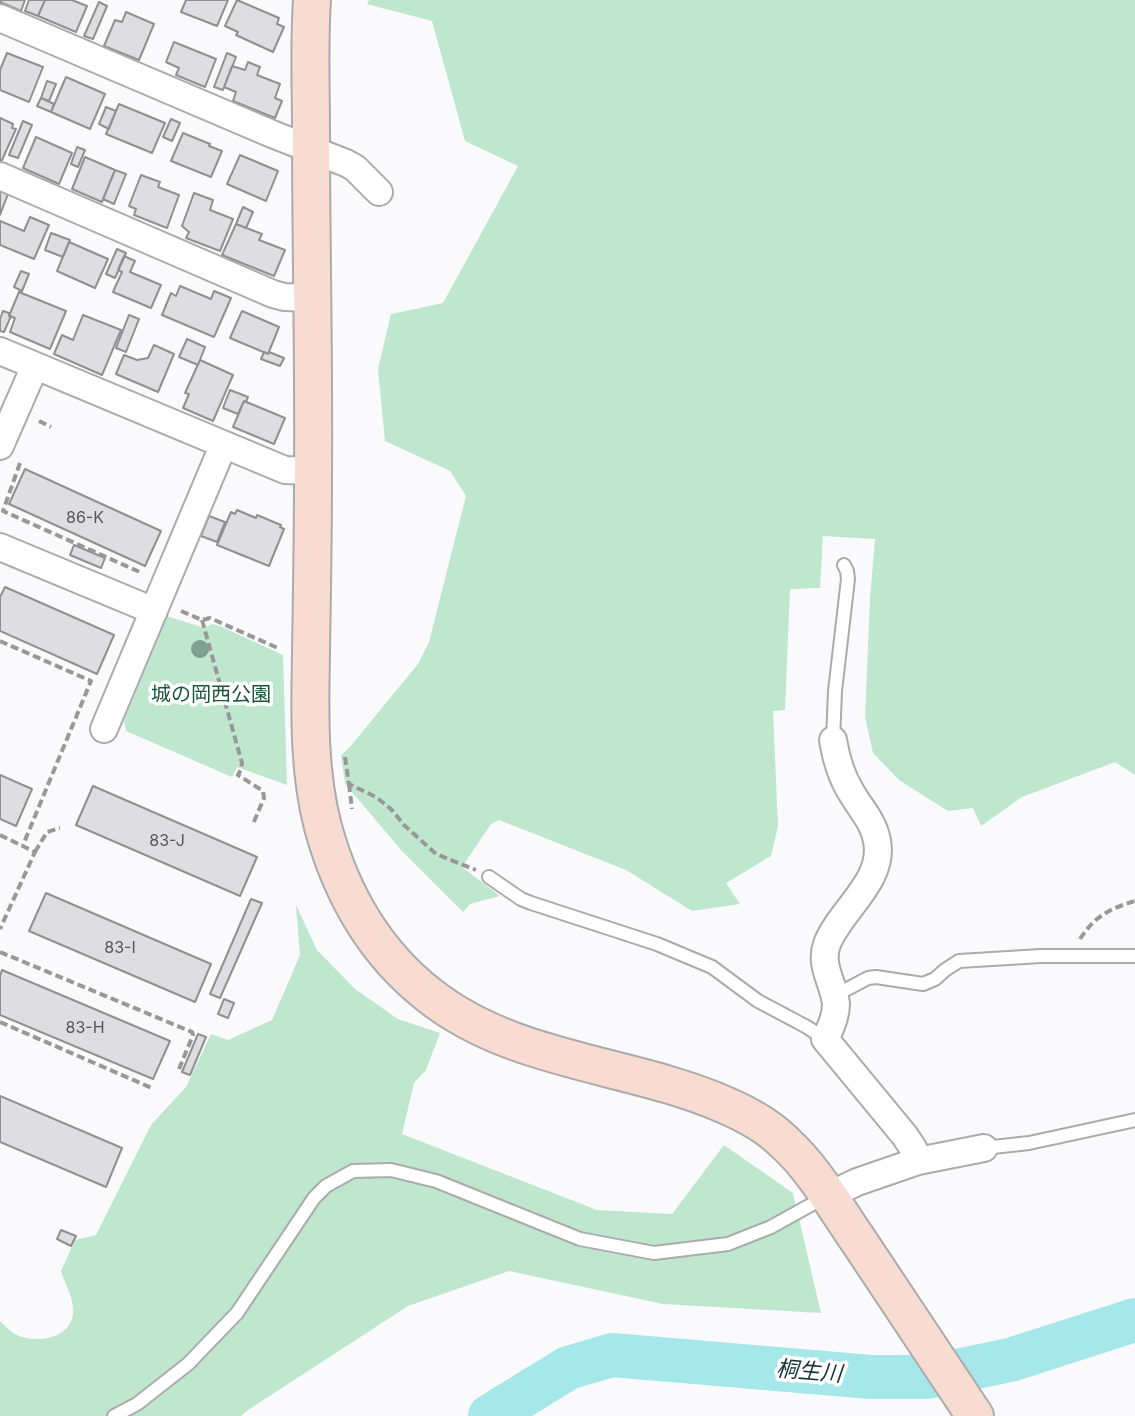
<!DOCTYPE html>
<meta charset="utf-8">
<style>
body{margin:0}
canvas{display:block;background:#fafafd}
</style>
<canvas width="1135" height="1416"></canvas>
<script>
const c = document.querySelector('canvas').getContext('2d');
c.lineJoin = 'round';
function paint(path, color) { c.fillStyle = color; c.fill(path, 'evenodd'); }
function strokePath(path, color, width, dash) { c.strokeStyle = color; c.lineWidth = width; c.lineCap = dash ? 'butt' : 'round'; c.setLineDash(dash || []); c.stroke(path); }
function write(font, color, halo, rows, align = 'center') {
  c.font = font + ' Inter,"Noto Sans JP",sans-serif'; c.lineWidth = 7; c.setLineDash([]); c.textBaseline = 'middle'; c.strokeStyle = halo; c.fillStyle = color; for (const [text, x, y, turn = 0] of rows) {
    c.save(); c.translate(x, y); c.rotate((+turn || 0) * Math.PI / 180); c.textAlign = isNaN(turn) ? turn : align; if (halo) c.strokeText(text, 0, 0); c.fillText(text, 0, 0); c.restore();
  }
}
paint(new Path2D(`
 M369,0H1135V775L1115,762L1022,797L981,826L973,808L948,811L899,780L873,753L865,717L870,599L875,539L823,536L820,588L790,589L785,710L773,711L778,826L771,856L726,883L740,904L692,911L626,870L499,820L491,824L462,867L500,896L470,904L463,912L402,851L345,784L341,755L349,748L418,664L429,642L466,496L450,471L385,441L378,369L391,314L443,303L518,166L465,141L432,21L367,4Z
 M167,616L204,628L212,624L220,626L283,655L287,785L237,767L232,777L126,731L124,721Z
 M296,905L317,950L355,989L398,1019L440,1033L426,1070L414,1083L402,1134L597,1210L672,1214L724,1145L793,1193L821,1313L663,1304L509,1271L408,1306L248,1410L241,1416H0V1321C4,1325 10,1331 15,1334C34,1344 70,1340 73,1314C75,1301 65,1284 61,1271L75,1240L96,1235L151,1125L186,1087L211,1034L228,1040L272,1020L300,955Z`), '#bee7ce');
strokePath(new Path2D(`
 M490,1416L568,1368L612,1355L871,1377H927L1010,1360L1135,1320`), '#a6e8e9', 44);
const building = new Path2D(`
 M0,0H25L21,11L0,2Z
 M29,0H45L38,16L25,11Z
 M45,0H72L87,6L76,32L38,16Z
 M186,0H228L217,26L181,12Z
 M237,0L279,18L277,24L284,27L273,52L236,35L238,32L225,26Z
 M99,2L107,6L93,39L84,36Z
 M126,12L154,24L139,60L104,46L115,20L122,22Z
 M174,42L216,59L205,87L176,75L179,68L166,62Z
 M7,53L43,67L29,102L0,90V70Z
 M227,53L236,57L223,90L214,87Z
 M248,62L260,67L257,75L280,84L275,98L282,101L275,118L233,101L236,92L224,87L232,66L245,70Z
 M66,77L105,94L90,129L51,112Z
 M47,81L56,84L49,101L41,98Z
 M41,98L54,104L51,112L37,106Z
 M119,104L165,123L152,153L106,134Z
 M106,107L116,111L109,129L99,124Z
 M0,118L13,124L12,128L16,129L2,160H0Z
 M171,119L180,123L172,141L163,137Z
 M23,121L32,125L18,158L9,155Z
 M183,133L210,144L209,146L222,151L211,177L171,161Z
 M36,137L72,153L59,184L23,168Z
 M77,147L85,150L78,167L71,164Z
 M240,155L278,171L266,201L227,184Z
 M85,157L115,170L102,202L72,189Z
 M115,170L126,174L114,204L103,199Z
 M141,175L160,182L158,187L179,195L167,228L134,215L136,209L129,206Z
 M0,191L8,194L0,215Z
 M194,193L213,200L210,210L233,219L220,251L186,238L189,232L182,226Z
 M243,207L253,212L246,228L236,224Z
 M30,217L49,225L34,259L0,245V221L24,231Z
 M236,224L262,234L259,240L285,250L274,276L222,255Z
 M51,233L70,240L63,257L45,250Z
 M69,242L108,259L95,288L57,271Z
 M117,249L126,253L115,278L106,274Z
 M124,256L135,261L130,272L161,285L151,308L113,292L122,272L118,270Z
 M21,271L29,274L22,291L14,287Z
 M180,286L211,299L214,291L231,298L214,337L162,315L171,293L176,296Z
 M19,292L66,311L50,349L10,332L15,318L9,316Z
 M3,311L9,313V316H11L4,332L0,331V319Z
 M242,311L279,327L268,354L230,338Z
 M83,315L121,330L102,375L54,354L62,335L73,340Z
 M129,315L139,319L126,352L116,348Z
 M187,339L205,347L198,365L179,357Z
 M154,345L174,354L158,392L116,374L124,355L137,360L148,358Z
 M264,352L268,354L269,352L284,358L280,366L261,359Z
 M200,360L233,375L213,421L183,408L189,394L185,393Z
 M230,390L248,397L246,402L244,401L238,414L223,408Z
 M244,401L285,418L274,444L233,427Z
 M25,469L161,531L145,566L9,504Z
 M237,510L256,518L257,515L281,525L280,527L284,529L269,566L217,545L231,512L235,514Z
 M209,516L225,522L217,542L201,536Z
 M74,545L105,558L101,568L70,555Z
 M5,587L114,635L97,674L0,631V597Z
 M0,775L32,789L16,826L0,819Z
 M93,786L257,857L240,896L76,825Z
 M46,893L211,964L195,1002L29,931Z
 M251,899L262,903L220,998L210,994Z
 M2,970L170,1041L153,1079L0,1015V976Z
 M224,999L234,1003L228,1018L218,1014Z
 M198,1034L206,1037L190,1075L182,1072Z
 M0,1096L122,1148L106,1187L0,1142Z
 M61,1230L76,1236L71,1246L57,1239Z`);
paint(building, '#dedde0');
strokePath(building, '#908f92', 2);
const lane = new Path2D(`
 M833,740L835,691L848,579L847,571L844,565
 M489,877L521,899L531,903L657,944L712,967L758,1001L807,1027L825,1039
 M834,996L868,978L876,977L923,984L935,979L945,970L959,961L1041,956H1135
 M984,1148L1029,1143L1135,1120
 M114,1416L137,1404L188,1364L237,1313L314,1198L326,1186L353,1171L391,1170L436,1181L580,1239L654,1253L728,1244L771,1227L825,1197`);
const street = new Path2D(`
 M0,18L272,134L346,163L355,168L379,192
 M0,176L273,294L284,297L311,298
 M0,351L285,470L313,471
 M0,446L35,366
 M0,547L154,611
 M104,729L223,446
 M833,740C836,758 841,776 851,792C860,808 874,822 877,841C885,881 840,910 827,944C819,966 834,983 836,1004C836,1017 831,1028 825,1039L905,1136L913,1148L918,1161
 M828,1196L857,1182L918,1161L984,1148`);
const secondary = new Path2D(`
 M312,0C309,44 311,88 311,132C311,247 314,361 313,476C313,534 312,593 311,652C310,710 308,770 323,827C341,893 374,952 429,995C513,1062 629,1063 725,1105C746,1114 768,1126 784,1142C814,1169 835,1207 858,1240C897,1299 936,1357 975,1416`);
strokePath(lane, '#ababae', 16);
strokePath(street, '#ababae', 30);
strokePath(secondary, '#ababae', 40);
strokePath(new Path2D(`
 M39,421L51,427
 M20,463L3,511L142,573
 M181,611L202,620L210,618L280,649
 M202,620L242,763L241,769L238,775L263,791L264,798L253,824
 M0,641L91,681L23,845
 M345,757L349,784L376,797L391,809L404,825L436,854L476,870
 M349,784L352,809
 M0,835L35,852L0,929
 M35,852L47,832L60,828
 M1080,939C1095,916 1109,909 1135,901
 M0,952L192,1032L193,1035L179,1069
 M0,1022L154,1089`), '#98989a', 4, [8, 4]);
strokePath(lane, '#fff', 12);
strokePath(street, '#fff', 26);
strokePath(secondary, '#f8dcd2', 36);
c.fillStyle = '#7f9f90';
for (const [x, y] of [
 [200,649]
]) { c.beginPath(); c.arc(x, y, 9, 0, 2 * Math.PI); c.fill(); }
write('16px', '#575758', null, [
 ["86-K",85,518],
 ["83-J",167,841],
 ["83-I",120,948],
 ["83-H",85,1028]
]);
write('20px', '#1b5437', '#fff', [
 ["城の岡西公園",211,695]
]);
write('italic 22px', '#153637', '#fff', [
 ["桐生川",809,1372,5]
]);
</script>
